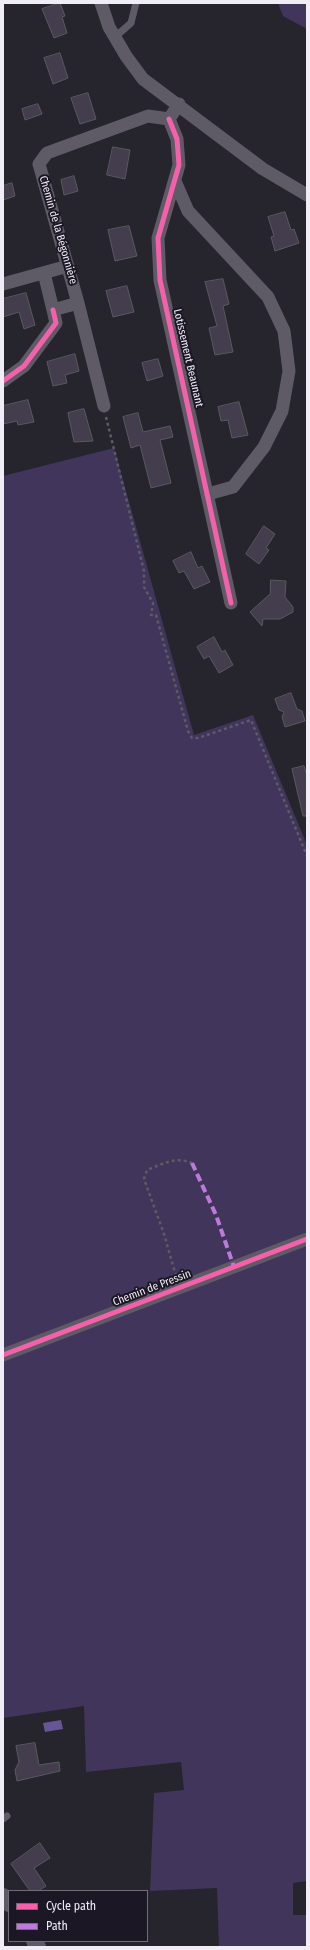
<!DOCTYPE html>
<meta charset="utf-8">
<style>
body{margin:0}
#map{position:relative;width:310px;height:1950px;overflow:hidden;background:#26242c;font-family:"Fira Sans Condensed",sans-serif}
canvas{display:block}
.frame{position:absolute;inset:0;border:4px solid #f0edf7;pointer-events:none}
.legend{position:absolute;left:8px;top:1890px;width:140px;height:52px;box-sizing:border-box;background:#1b1725;border:1px solid #706d79;margin:0;padding:5px 7px;list-style:none;font-size:12px;color:#f0edf7}
.legend li{display:flex;align-items:center;gap:8px;height:20px}
.legend b{width:20px;border:1px solid #706d79}
</style>
<div id="map">
<canvas width="310" height="1950"></canvas>
<div class="frame"></div>
<ul class="legend">
<li><b style="height:5px;background:#f560ab"></b>Cycle path</li>
<li><b style="height:5px;background:#bd7bd9"></b>Path</li>
</ul>
</div>
<script>
const c = document.querySelector('canvas').getContext('2d');
c.lineJoin = 'round';
function paint(path, color) { c.fillStyle = color; c.fill(path, 'evenodd'); }
function strokePath(path, color, width, dash) { c.strokeStyle = color; c.lineWidth = width; c.lineCap = dash ? 'butt' : 'round'; c.setLineDash(dash || []); c.stroke(path); }
function write(font, color, halo, rows, align = 'center') {
  c.font = font + ' "Fira Sans Condensed",sans-serif'; c.lineWidth = 4; c.setLineDash([]); c.textBaseline = 'middle'; c.strokeStyle = halo; c.fillStyle = color; for (const [text, x, y, turn = 0] of rows) {
    c.save(); c.translate(x, y); c.rotate((+turn || 0) * Math.PI / 180); c.textAlign = isNaN(turn) ? turn : align; if (halo) c.strokeText(text, 0, 0); c.fillText(text, 0, 0); c.restore();
  }
}
paint(new Path2D(`
 M278,3H307V29L283,16Z
 M114,448L194,735L253,715L307,845V1881L293,1883V1915H307V1947H219L217,1888L150,1891L154,1793L184,1790L181,1762L86,1772L84,1706L3,1718V476Z`), '#41355c');
paint(new Path2D(`
 M61,1720L63,1729L45,1732L43,1723Z`), '#685596');
const building = new Path2D(`
 M60,3L65,16L62,17L67,33L54,38L42,9Z
 M60,53L68,78L53,84L44,58Z
 M88,93L96,119L80,124L71,98Z
 M38,104L42,114L25,120L22,109Z
 M113,147L130,150L125,179L107,175Z
 M74,176L78,191L64,195L61,180Z
 M12,183L15,196L3,200V186Z
 M285,212L291,230L294,229L299,243L275,251L271,237L274,236L268,217Z
 M129,226L137,256L115,261L108,230Z
 M223,279L229,304L223,306L233,352L215,355L209,328L217,326L205,282Z
 M127,286L134,312L113,317L106,291Z
 M26,293L35,325L24,329L19,312L3,317V299Z
 M75,354L79,371L65,375L67,383L53,386L47,362Z
 M158,359L163,376L147,381L142,363Z
 M28,400L34,422L18,425L17,421L3,424V406Z
 M239,402L248,435L232,438L228,420L221,421L218,407Z
 M84,409L93,441L74,442L68,413Z
 M138,413L143,432L170,426L173,437L160,440L171,483L151,488L140,445L131,448L123,417Z
 M264,526L275,534L266,548L269,550L259,564L246,554Z
 M191,552L198,568L202,566L210,582L194,589L184,571L179,573L173,561Z
 M271,580L286,581L285,597L293,607V612L280,619H263L262,626L250,612L270,594Z
 M214,637L222,652L225,650L233,665L219,673L209,656L204,659L197,647Z
 M291,693L297,709L302,711L305,721L285,727L282,717L284,712L279,710L275,699Z
 M304,766L307,775V816H303L292,769Z
 M35,1743L39,1765L59,1762L60,1771L17,1781L15,1770L19,1762L16,1746Z
 M40,1843L50,1858L34,1868L46,1886L38,1891H30L11,1864Z`);
paint(building, '#433d4e');
strokePath(building, '#5a595f', 1);
strokePath(new Path2D(`
 M106,417L144,571V587L153,603L151,615H156L188,731L192,738H198L251,720L307,856
 M176,1276L164,1234L144,1179L147,1170C163,1164 175,1156 192,1163`), '#5e5b64', 2.5, [3, 3]);
strokePath(new Path2D(`
 M115,37L131,23L136,3
 M3,1819L7,1816`), '#5e5b66', 7);
strokePath(new Path2D(`
 M101,3L109,27L126,56L143,79L263,169L307,195
 M169,119L177,139L179,165L158,238L160,280L231,603
 M175,181L188,211L268,297L284,331L289,371L282,411L264,447L233,487L208,494
 M44,273L53,310L78,303
 M3,284L68,266
 M3,381L24,366L56,323L53,310
 M104,406L78,303L39,164L47,153L148,116L169,119L179,104
 M3,1355L307,1239`), '#5e5b66', 13);
strokePath(new Path2D(`
 M3,1896L9,1904
 M34,1941L38,1947`), '#5e5b66', 16);
strokePath(new Path2D(`
 M192,1163L216,1215L234,1267`), '#bd7bd9', 4, [8, 4]);
strokePath(new Path2D(`
 M169,119L177,139L179,165L158,238L160,280L231,603
 M3,381L24,366L56,323L53,310
 M3,1355L307,1239`), '#f560ab', 5);
write('11px', '#f0edf7', '#1b1725', [
 ["Chemin de la Bégonnière",58,230,74],
 ["Lotissement Beaunant",188,358,77],
 ["Chemin de Pressin",152,1288,-21]
]);
</script>
